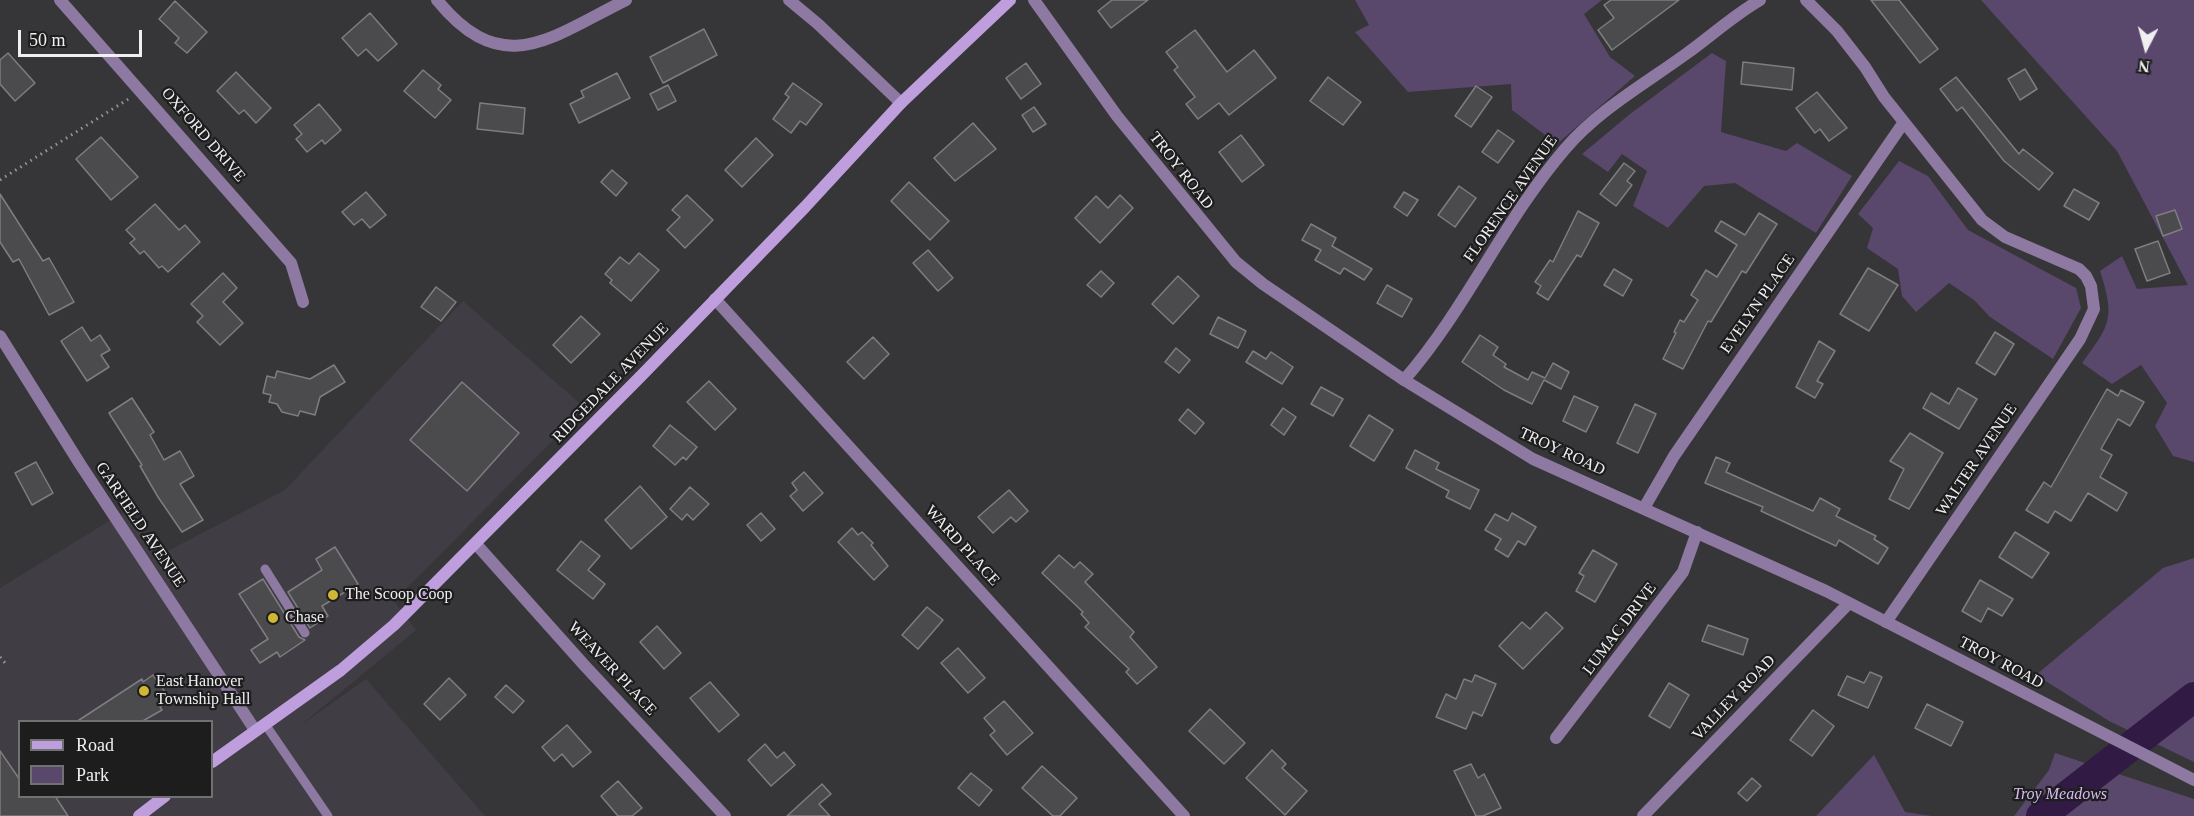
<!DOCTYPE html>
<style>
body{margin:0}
#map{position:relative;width:2194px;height:816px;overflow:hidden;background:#363538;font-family:"Times New Roman",serif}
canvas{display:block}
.legend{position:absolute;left:18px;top:720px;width:195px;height:78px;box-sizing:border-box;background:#1d1d1e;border:2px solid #717172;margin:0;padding:8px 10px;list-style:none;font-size:18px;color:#f0eff1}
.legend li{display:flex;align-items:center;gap:12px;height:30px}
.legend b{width:30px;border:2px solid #717172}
.north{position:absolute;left:2116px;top:18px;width:60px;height:60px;-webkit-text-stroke:4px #1d1d1e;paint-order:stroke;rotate:186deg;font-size:16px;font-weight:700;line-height:24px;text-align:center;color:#f0eff1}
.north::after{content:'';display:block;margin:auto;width:21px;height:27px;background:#f0eff1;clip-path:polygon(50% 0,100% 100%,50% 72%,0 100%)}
.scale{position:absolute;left:18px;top:30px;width:124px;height:27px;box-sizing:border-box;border:3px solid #f0eff1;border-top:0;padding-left:8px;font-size:18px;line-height:21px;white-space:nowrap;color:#f0eff1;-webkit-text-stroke:4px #1d1d1e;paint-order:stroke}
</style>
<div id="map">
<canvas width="2194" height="816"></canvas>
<ul class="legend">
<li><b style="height:8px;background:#be9edd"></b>Road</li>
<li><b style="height:16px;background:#5a476c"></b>Park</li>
</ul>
<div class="north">N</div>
<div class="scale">50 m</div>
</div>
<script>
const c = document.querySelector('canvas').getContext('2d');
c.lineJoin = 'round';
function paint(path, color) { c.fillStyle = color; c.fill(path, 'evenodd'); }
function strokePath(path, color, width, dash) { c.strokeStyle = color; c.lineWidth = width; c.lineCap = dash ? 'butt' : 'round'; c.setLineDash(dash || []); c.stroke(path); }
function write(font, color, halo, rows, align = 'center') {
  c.font = font + ' "Times New Roman",serif'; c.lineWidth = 4.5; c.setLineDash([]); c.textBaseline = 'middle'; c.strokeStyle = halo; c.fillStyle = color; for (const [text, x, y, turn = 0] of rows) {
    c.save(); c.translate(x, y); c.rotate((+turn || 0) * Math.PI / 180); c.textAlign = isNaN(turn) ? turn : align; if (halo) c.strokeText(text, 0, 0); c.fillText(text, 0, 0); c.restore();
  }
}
paint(new Path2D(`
 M463,301L585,408L394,601L416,630L301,725L366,679L485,816H0V588L127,510L158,556L285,490ZM20,722H212V796H20Z`), '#413d45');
paint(new Path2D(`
 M1355,0H1602L1584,14L1610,57L1635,76L1557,144L1512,110L1511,84L1408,92L1355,32L1369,25Z
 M1981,0H2194V462L2173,456L2155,426L2167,403L2141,365L2112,384L2082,363C2111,324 2115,318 2100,271L2122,256L2137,289L2188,285L2117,151Z
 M1712,53L1726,61L1721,132L1786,151L1797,143L1852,176L1816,233L1735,183L1704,186L1668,228L1633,206L1647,171L1622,154L1608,172L1582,154L1630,114Z
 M1899,161L1928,176L1968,230L2076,288L2081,308L2053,359L1990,317L1974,300L1949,283L1916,312L1902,296L1898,269L1867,248L1873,228L1858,214Z
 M2194,558V762L2109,721L2036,675L2163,568Z
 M2055,753L2194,799V816H2014L2049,770Z
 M1874,755L1905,812L1932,816H1816Z`), '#5a476c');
strokePath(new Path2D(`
 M2041,816L2194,697`), '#311a44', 30);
const building = new Path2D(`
 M1112,0H1148L1111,28L1098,11Z
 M1611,0H1679L1612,50L1598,30L1614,18L1604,5Z
 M1871,0H1899L1938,49L1920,63Z
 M175,1L207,32L187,53L175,43L179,38L159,19Z
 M370,13L397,44L378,61L366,49L358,56L342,38Z
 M704,29L717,55L663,83L650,57Z
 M1195,30L1227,72L1254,50L1276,78L1229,115L1219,103L1198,119L1186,104L1195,97L1174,70L1178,67L1166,52Z
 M8,53L35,83L15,101L0,84V60Z
 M1743,62L1794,68L1792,90L1741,84Z
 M1026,63L1041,84L1021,99L1006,78Z
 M2025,69L2037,89L2020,100L2008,79Z
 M423,70L441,85L438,89L451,100L435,118L404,91Z
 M236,72L271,108L256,123L244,110L239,114L217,91Z
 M617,73L630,98L579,123L570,104L584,97L581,91Z
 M1328,77L1361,102L1343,125L1310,101Z
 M1956,77L2019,154L2023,149L2053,173L2039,190L2004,161L1962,107L1957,111L1940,89Z
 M793,83L822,104L806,125L800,121L791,133L773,119L789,97L785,94Z
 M668,85L676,101L658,110L650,94Z
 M1476,86L1492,97L1471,127L1455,116Z
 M1817,92L1847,128L1829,141L1820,129L1815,133L1796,108Z
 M480,103L525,108L523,134L477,129Z
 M319,104L341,130L325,144L322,140L307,152L296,139L302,134L294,125Z
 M1034,107L1046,124L1033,132L1022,115Z
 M973,123L996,149L955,181L934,158Z
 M1498,130L1514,141L1498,163L1482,152Z
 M1241,135L1264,165L1242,182L1219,152Z
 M101,137L138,177L111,200L76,159Z
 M756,138L773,155L742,187L725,170Z
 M1624,163L1635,171L1627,181L1632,185L1616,206L1600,194Z
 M612,170L627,183L616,196L601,182Z
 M909,182L949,221L930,240L891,201Z
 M1459,186L1476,198L1455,227L1438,215Z
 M2074,189L2099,203L2089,220L2064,206Z
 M366,192L386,215L370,228L362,219L354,225L342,212Z
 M1404,192L1418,200L1407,216L1394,207Z
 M0,194L43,261L49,258L74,302L49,315L19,259L13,262L0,242Z
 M687,195L713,220L685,248L667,230L680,217L672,210Z
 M1120,195L1133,208L1100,243L1075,218L1096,196L1108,208Z
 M155,204L179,230L185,225L200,242L168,272L162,266L159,268L144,251L140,254L130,243L135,239L126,230Z
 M2175,210L2182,229L2163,236L2156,216Z
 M1578,211L1599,223L1581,257L1577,255L1548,300L1537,293L1541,286L1535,282L1550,260L1553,262Z
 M1759,213L1777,224L1746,273L1742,271L1711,322L1708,321L1683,369L1663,359L1676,333L1674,332L1680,320L1684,322L1698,300L1691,295L1706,270L1717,277L1737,245L1715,231L1721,221L1745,235Z
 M1311,224L1336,238L1332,246L1372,269L1364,280L1344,268L1340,274L1315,260L1321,250L1302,240Z
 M2158,241L2170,273L2147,281L2135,249Z
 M928,250L953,278L938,291L913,263Z
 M639,253L659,270L631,301L610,283L612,280L605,274L620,257L629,264Z
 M1868,268L1898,285L1869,331L1840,314Z
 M1614,269L1632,280L1623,296L1604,285Z
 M1101,271L1114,283L1101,297L1087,285Z
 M223,273L237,288L223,302L243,323L220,345L197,322L203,316L191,304Z
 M1178,276L1199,296L1173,324L1152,304Z
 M1387,285L1412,299L1402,317L1377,303Z
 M436,287L456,302L441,321L421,307Z
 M581,316L600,334L571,363L553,345Z
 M1218,317L1246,331L1238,348L1210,334Z
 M82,327L91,341L100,335L110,350L101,355L109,367L87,381L61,341Z
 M1995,332L2014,344L1995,375L1976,363Z
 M1480,335L1498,347L1493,355L1506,364L1504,367L1528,380L1532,372L1545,378L1553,363L1569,372L1561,389L1544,380L1532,404L1504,390L1462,362Z
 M873,337L889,354L864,379L847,362Z
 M1819,341L1835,351L1817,381L1823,384L1815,398L1796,387Z
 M1176,348L1190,360L1179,373L1165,362Z
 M1253,351L1266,359L1271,352L1293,367L1282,384L1246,362Z
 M334,365L345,382L320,397L315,415L300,411L298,416L282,412L277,404L269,402L271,395L263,393L267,376L275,378L277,371L310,379Z
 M709,381L736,409L715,430L687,402Z
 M462,382L519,433L467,491L410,440Z
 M1321,387L1343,399L1333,416L1311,404Z
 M1958,388L1977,399L1959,429L1923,408L1931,393L1949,404Z
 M2107,389L2118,396L2121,390L2144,402L2130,426L2118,419L2101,449L2112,455L2100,477L2127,493L2117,511L2088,493L2071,521L2055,511L2048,523L2026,510L2044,482L2051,487Z
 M1574,396L1598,407L1586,432L1563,421Z
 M132,398L154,432L150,435L164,460L180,451L194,476L180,484L203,520L182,532L158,497L140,466L142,465L109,413Z
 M1635,404L1656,414L1638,453L1617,443Z
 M1283,408L1296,417L1284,435L1271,425Z
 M1188,409L1204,423L1195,434L1179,420Z
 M1369,415L1393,430L1374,461L1350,446Z
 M670,425L697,447L686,460L683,457L675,465L653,446Z
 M1910,433L1943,453L1909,509L1889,499L1904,469L1890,461Z
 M1415,450L1439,463L1436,469L1479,490L1470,509L1446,497L1449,491L1406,468Z
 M1716,457L1730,463L1726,472L1813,511L1820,498L1840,509L1836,516L1876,536L1874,539L1888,548L1878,564L1839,540L1836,546L1761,511L1763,507L1705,483Z
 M36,462L53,493L32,505L15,473Z
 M804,472L823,493L803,511L790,496L797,490L792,483Z
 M640,486L667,517L631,549L605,520Z
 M690,487L709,504L693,520L687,514L682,520L670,509Z
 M1009,490L1028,511L1016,522L1011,517L993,533L978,517Z
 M761,513L775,529L761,541L747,525Z
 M1512,513L1536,527L1525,545L1518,541L1508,557L1495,549L1501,539L1485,530L1495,514L1508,521Z
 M852,528L858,535L862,532L873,543L871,545L888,566L874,580L838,542Z
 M2015,532L2049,553L2032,578L1999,557Z
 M581,541L600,556L588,570L605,584L593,599L557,570Z
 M335,547L358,584L322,606L328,616L310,628L288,592L322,570L316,559Z
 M1593,550L1617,564L1595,602L1576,591L1584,576L1579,573Z
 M1059,555L1074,568L1080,562L1093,574L1085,582L1134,632L1130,637L1157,667L1137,684L1126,672L1129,669L1085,627L1089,623L1081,614L1083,612L1042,573Z
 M263,579L299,637L305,640L280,657L277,652L260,663L251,650L268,639L239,594Z
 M1980,580L2013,599L2002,616L1988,608L1981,622L1962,611Z
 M927,607L943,620L918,649L902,635Z
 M1546,612L1563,628L1523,669L1499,646L1522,622L1530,629Z
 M1708,625L1748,639L1743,655L1702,641Z
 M657,626L681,653L664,669L640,642Z
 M958,648L985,678L968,693L941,663Z
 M1870,672L1882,677L1868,708L1838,695L1847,676L1864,683Z
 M153,675L171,700L160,707L162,710L141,722H76L142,679L143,682Z
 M1475,675L1496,684L1482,716L1473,712L1466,729L1436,717L1446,694L1456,699L1464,679L1472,682Z
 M449,678L466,695L440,720L424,704Z
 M710,682L739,715L719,732L690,698Z
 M1669,683L1689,695L1670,728L1649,716Z
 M506,685L524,701L513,713L495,697Z
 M1004,701L1033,733L1007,755L990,735L995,731L984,718Z
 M1927,704L1963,722L1951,746L1915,728Z
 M1210,709L1245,743L1224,764L1189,731Z
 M1813,710L1834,726L1812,756L1790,740Z
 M567,725L591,752L573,767L562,754L554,761L542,747Z
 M765,744L777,758L784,752L795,765L771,786L748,760Z
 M1272,750L1286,764L1282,768L1307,791L1285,815L1246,778Z
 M0,751L20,780V796H55L68,816H0Z
 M1471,764L1478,778L1484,774L1501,808L1483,816H1476L1454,771Z
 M1042,766L1077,798L1060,816H1053L1022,788Z
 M971,773L992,790L979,806L958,788Z
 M1752,778L1761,786L1747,801L1738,793Z
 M618,781L642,808L632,816H618L601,796Z
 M822,784L831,794L819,804L830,816H787Z`);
paint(building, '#4b4a4d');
strokePath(building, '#7e7d80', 1.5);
strokePath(new Path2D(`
 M0,180L130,98
 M0,657L6,664`), '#989799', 3, [1.5, 4.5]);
strokePath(new Path2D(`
 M265,569L305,633
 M265,724L328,816`), '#8d79a1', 9);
strokePath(new Path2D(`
 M60,0L291,263L303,302
 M437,0C503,81 551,37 626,0
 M789,0L818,24L901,103
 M1806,0L1837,31L1865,67L1884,97L1982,220L2005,237L2079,269L2086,276L2091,286L2094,309L2080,339L1886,622
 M715,299L1184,816
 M0,336L80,464L255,730
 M1404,380C1466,309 1504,220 1565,149C1598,110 1646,83 1686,54C1711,36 1734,15 1760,0
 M1644,508L1674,456L1904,122
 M476,544L585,666L725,816
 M1556,738L1683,572L1697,532
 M1643,816L1849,603`), '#8d79a1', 12);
strokePath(new Path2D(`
 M1034,0L1117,116L1236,262L1263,284L1404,380L1533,459L1826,591L2194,780`), '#8d79a1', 12);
strokePath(new Path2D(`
 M212,762L341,670L394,625L641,376L805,207L901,103L1010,0
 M139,816L165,796`), '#be9edd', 12);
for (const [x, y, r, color] of [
 [333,595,6,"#d1b736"],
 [273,618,6,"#d1b736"],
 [144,691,6,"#d1b736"]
]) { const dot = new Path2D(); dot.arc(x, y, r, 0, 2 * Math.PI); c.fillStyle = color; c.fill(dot); strokePath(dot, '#1d1d1e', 2); }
write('16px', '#f0eff1', '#1d1d1e', [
 ["OXFORD DRIVE",203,135,49],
 ["TROY ROAD",1181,171,52],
 ["FLORENCE AVENUE",1511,199,-55],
 ["EVELYN PLACE",1758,304,-55],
 ["RIDGEDALE AVENUE",611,383,-46],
 ["TROY ROAD",1562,452,25],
 ["WALTER AVENUE",1977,460,-56],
 ["GARFIELD AVENUE",140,525,56],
 ["WARD PLACE",962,546,48],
 ["LUMAC DRIVE",1620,629,-53],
 ["TROY ROAD",2001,663,28],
 ["WEAVER PLACE",612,669,47],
 ["VALLEY ROAD",1734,698,-46]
]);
write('16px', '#f0eff1', '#1d1d1e', [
 ["The Scoop Coop",345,595],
 ["Chase",285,618],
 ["East Hanover",156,682],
 ["Township Hall",156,700]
], 'left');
write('italic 16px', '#d8bbf6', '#1d1d1e', [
 ["Troy Meadows",2060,795]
]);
</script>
